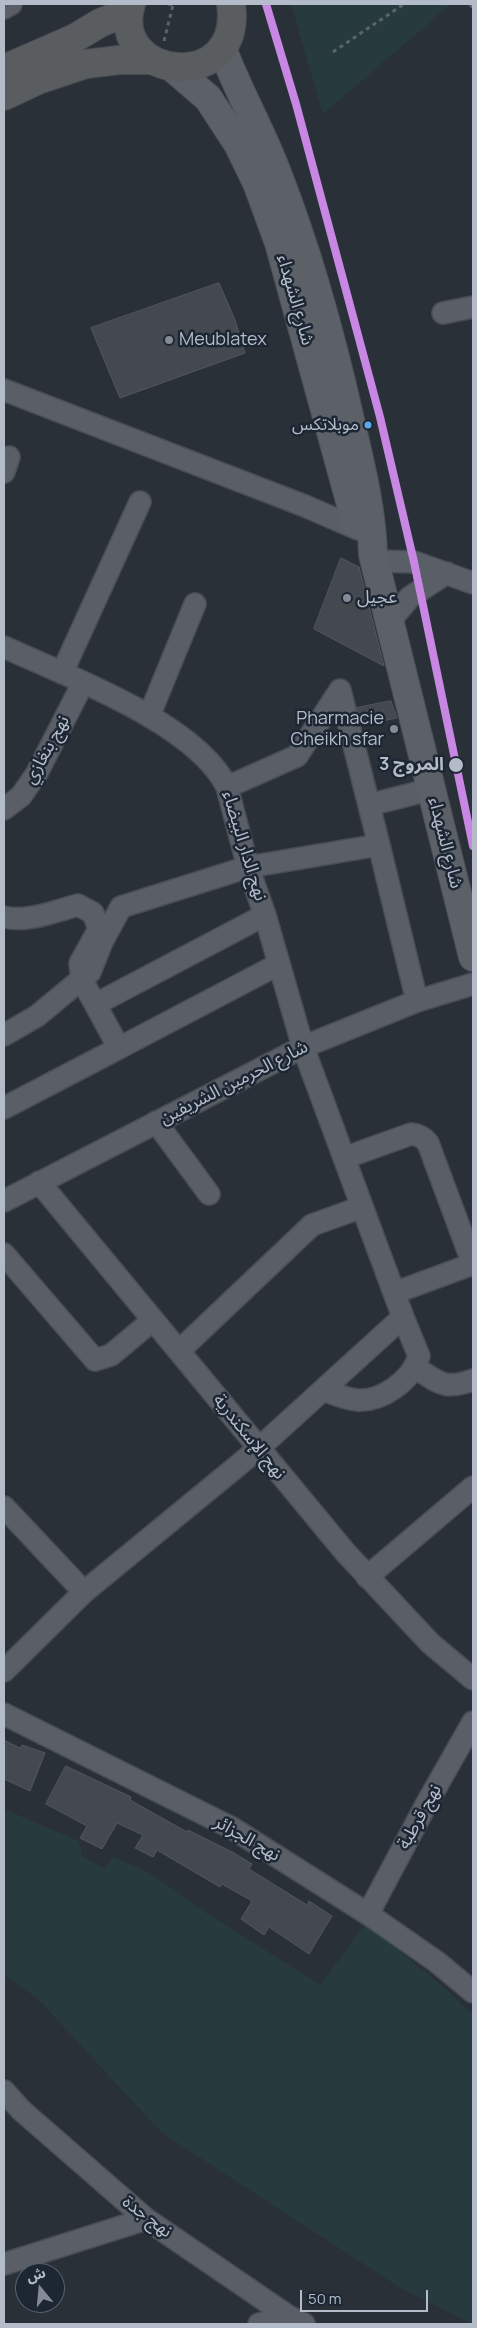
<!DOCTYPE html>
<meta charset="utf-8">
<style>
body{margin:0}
#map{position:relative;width:477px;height:2328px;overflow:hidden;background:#2a3038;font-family:Manrope,"Noto Sans Arabic",sans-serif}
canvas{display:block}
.frame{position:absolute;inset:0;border:5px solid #b4bcc9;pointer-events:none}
.north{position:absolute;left:15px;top:2263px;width:50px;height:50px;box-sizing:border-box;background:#1d2633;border:1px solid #59626f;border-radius:50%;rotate:343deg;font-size:14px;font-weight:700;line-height:20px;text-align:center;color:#b4bcc9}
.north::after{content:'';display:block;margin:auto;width:18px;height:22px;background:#848b96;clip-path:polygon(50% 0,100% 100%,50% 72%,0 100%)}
.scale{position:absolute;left:300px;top:2290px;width:128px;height:22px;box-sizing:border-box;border:2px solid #b4bcc9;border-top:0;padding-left:6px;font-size:15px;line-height:18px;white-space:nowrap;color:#b4bcc9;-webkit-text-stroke:4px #1d2633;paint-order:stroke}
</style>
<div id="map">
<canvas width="477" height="2328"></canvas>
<div class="frame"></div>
<div class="north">ش</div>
<div class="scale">50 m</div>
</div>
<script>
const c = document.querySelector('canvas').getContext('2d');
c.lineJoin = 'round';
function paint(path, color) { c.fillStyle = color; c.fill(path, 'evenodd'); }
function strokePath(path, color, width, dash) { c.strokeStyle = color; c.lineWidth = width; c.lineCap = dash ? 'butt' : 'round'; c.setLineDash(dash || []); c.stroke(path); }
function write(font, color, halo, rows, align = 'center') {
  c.font = font + ' Manrope,"Noto Sans Arabic",sans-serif'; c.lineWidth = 5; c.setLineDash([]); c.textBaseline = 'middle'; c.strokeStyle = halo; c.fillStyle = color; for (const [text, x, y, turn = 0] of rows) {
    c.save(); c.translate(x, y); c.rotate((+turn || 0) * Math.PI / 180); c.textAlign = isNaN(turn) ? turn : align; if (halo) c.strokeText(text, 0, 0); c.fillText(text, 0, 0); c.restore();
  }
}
paint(new Path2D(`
 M291,4H451L323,114Z
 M4,1809L79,1841L82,1856L105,1869L113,1857L148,1872L202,1910L320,1985L366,1923L448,1991L473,2015V2324L399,2287L162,2133L37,1998L4,1975Z`), '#273a3e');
const building = new Path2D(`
 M219,283L235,320L245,353L120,398L91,328Z
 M341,558L359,567L384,666L314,629Z
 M391,701L397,718L362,725L357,708Z
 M4,1740L20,1748L22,1745L45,1753L30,1791L4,1779Z
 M66,1766L131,1797L130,1800L187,1832L188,1830L234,1853L252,1864L249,1869L307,1905L309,1901L332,1916L309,1954L269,1927L264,1935L241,1919L252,1901L222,1884L220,1887L157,1850L153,1857L135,1848L143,1835L117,1823L102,1849L80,1838L87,1826L46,1804Z`);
paint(building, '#444950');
strokePath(building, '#52575f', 1);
const minor = new Path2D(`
 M4,8L11,4
 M443,313L473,307
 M4,390L305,506L358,529L369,526
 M4,472L9,457
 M375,561L414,562L473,583
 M390,621L410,597L447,573
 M4,647C67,676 196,723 227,787L248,867L265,915L303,1047L403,1317L258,1449L84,1592L4,1671
 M62,673L140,502
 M149,716L195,604
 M227,787L297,756L340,690L379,845
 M369,805L432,789
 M4,809L21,796L37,773L83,683
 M4,917C27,923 55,911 78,905L93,913L99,929L80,963L82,980L119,1048L279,964
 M96,1004L265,915
 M4,1035L37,1016L90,972L102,942L121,907L248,867L379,845L417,1001
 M4,1108L119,1048
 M156,1122L209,1194
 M344,1158L411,1134C419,1135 423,1137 428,1143L473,1264
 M39,1182L345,1552L430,1643L473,1679
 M4,1201L303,1047L417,1001L473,984
 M4,1254L95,1360L111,1355L153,1320
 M394,1293L473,1264
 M179,1351L312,1225L362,1207
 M414,1367C439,1382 443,1391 473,1380
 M323,1390C334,1394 346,1399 357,1400C382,1402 412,1380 419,1356L403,1317
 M4,1507L84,1592
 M367,1577L473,1487
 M4,1714L232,1828L368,1914L437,1962L473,1992
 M368,1914L427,1803L473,1722
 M4,2091L21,2110L146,2219L288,2316L304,2324
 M4,2264L146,2219
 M259,2324L288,2316`);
const major = new Path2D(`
 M222,48C238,91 261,130 277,173C309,254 332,339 351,424C361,467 372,510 373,555L473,957
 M173,68L208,98L238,144L257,183L279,243L356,523`);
const highway = new Path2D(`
 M131,4C108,80 244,96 231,4
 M4,69L75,38L100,23L129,11
 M4,96L38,80L86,64L119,60H151`);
strokePath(minor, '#484c53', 24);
strokePath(major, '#484c55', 30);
strokePath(highway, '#474c53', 30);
strokePath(new Path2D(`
 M168,4L173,5
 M470,4L473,9
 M164,41L173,5L176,4
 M333,52L404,4`), '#5d636a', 3, [4, 4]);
strokePath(minor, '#5a5e66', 21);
strokePath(major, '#5c6168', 28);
strokePath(highway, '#5a5d60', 28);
strokePath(new Path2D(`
 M266,4L296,104L380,417L414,562L473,846`), '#c787e3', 8);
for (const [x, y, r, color] of [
 [169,340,5,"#848b96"],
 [368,425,4.5,"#5aa8eb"],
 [347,598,5,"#848b96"],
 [394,729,5,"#848b96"],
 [456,765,8,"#b4bcc9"]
]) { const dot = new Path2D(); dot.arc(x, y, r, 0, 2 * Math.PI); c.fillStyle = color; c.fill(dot); strokePath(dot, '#1d2633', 2); }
write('17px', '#b4bcc9', '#1d2633', [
 ["موبلاتكس",359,425]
], 'right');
write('18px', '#b4bcc9', '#1d2633', [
 ["شارع الشهداء",295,300,74],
 ["نهج بنغازي",47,750,-61],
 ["شارع الشهداء",445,843,76],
 ["نهج الدار البيضاء",244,846,73],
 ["شارع الحرمين الشريفين",234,1083,-27],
 ["نهج الإسكندرية",249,1437,51],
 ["نهج قرطبة",420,1817,-61],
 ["نهج الجزائر",247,1839,30],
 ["نهج جدة",147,2217,37]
]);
write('18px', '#b4bcc9', '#1d2633', [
 ["Meublatex",179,340],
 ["عجيل",357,598],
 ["Pharmacie",384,719,"right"],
 ["Cheikh sfar",384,740,"right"]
], 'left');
write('bold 18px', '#b4bcc9', '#1d2633', [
 ["المروج 3",444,765]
], 'right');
</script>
